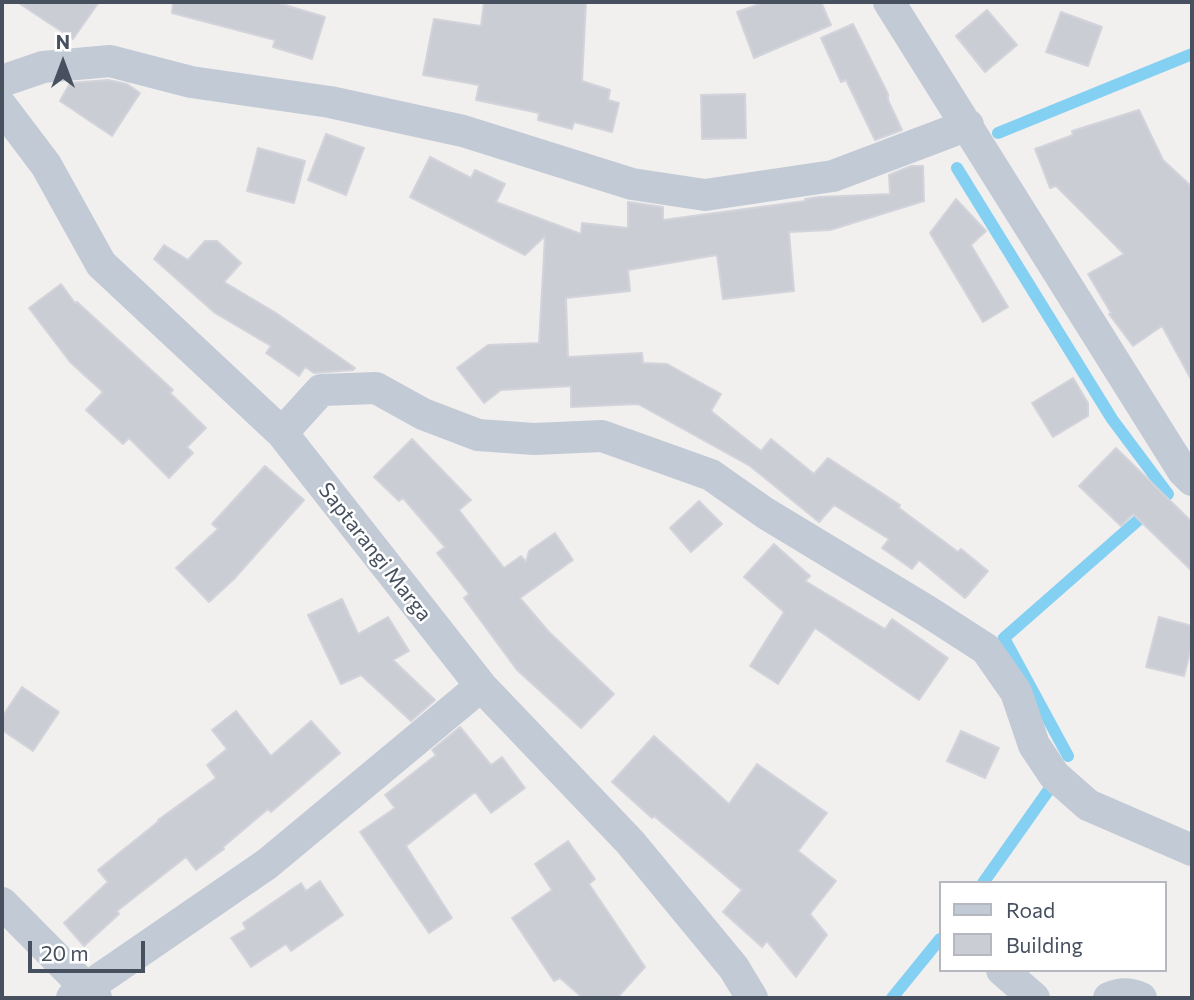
<!DOCTYPE html>
<style>
body{margin:0}
#map{position:relative;width:1194px;height:1000px;overflow:hidden;background:#f2efef;font-family:Commissioner,sans-serif}
canvas{display:block}
.frame{position:absolute;inset:0;border:4px solid #46505e;pointer-events:none}
.legend{position:absolute;left:939px;top:881px;width:228px;height:91px;box-sizing:border-box;background:#fff;border:2px solid #b5b9bf;margin:0;padding:9px 12px;list-style:none;font-size:21px;color:#46505e}
.legend li{display:flex;align-items:center;gap:14px;height:35px}
.legend b{width:35px;border:2px solid #b5b9bf}
.north{position:absolute;left:28px;top:28px;width:70px;height:70px;-webkit-text-stroke:5px #fff;paint-order:stroke;rotate:0deg;font-size:19px;font-weight:700;line-height:28px;text-align:center;color:#46505e}
.north::after{content:'';display:block;margin:auto;width:24px;height:32px;background:#46505e;clip-path:polygon(50% 0,100% 100%,50% 72%,0 100%)}
.scale{position:absolute;left:28px;top:941px;width:117px;height:32px;box-sizing:border-box;border:4px solid #46505e;border-top:0;padding-left:9px;font-size:21px;line-height:24px;white-space:nowrap;color:#46505e;-webkit-text-stroke:5px #fff;paint-order:stroke}
</style>
<div id="map">
<canvas width="1194" height="1000"></canvas>
<div class="frame"></div>
<ul class="legend">
<li><b style="height:9px;background:#c2cad5"></b>Road</li>
<li><b style="height:19px;background:#cbcdd5"></b>Building</li>
</ul>
<div class="north">N</div>
<div class="scale">20 m</div>
</div>
<script>
const c = document.querySelector('canvas').getContext('2d');
c.lineJoin = 'round';
function strokePath(path, color, width, dash) { c.strokeStyle = color; c.lineWidth = width; c.lineCap = dash ? 'butt' : 'round'; c.setLineDash(dash || []); c.stroke(path); }
function paint(path, color) { c.fillStyle = color; c.fill(path, 'evenodd'); }
function write(font, color, halo, rows, align = 'center') {
  c.font = font + ' Commissioner,sans-serif'; c.lineWidth = 5; c.setLineDash([]); c.textBaseline = 'middle'; c.strokeStyle = halo; c.fillStyle = color; for (const [text, x, y, turn = 0] of rows) {
    c.save(); c.translate(x, y); c.rotate((+turn || 0) * Math.PI / 180); c.textAlign = isNaN(turn) ? turn : align; if (halo) c.strokeText(text, 0, 0); c.fillText(text, 0, 0); c.restore();
  }
}
strokePath(new Path2D(`
 M998,133L1192,54
 M957,168L1112,419L1168,494L1004,638L1068,756
 M983,883L1048,791
 M892,998L940,939`), '#84d0f3', 12);
const building = new Path2D(`
 M17,2H99L73,39Z
 M173,2H275L325,17L312,59L273,47L275,40L172,13Z
 M484,2H586L582,81L610,90L608,100L619,103L612,132L574,122L572,129L538,120L539,113L476,100L479,85L423,75L434,19L481,26Z
 M765,2H821L831,25L754,58L737,12Z
 M987,10L1017,45L985,72L956,36Z
 M1061,12L1102,27L1088,66L1046,52Z
 M853,24L888,94V100L902,130L875,140L846,80L841,82L821,38Z
 M108,80L127,84L140,93L112,136L60,101L70,83Z
 M745,94L746,138L702,139L701,95Z
 M1139,110L1163,160L1192,187V381L1162,326L1133,346L1109,314L1111,313L1088,274L1124,254L1056,186L1050,188L1035,149L1073,135L1072,131Z
 M326,134L364,148L346,195L308,180Z
 M258,148L305,161L294,203L247,191Z
 M430,157L471,178L475,170L505,184L496,202L581,234L582,223L628,228V202L663,207V220L805,201V199L819,197L890,194L889,175L911,166H923L924,201L830,230L789,232L794,291L723,299L717,255L628,270L630,291L566,298L568,357L642,353L643,363L667,364L721,394L711,411L761,451L771,439L814,474L828,458L900,505L899,508L958,552L961,549L988,571L965,598L919,560L912,569L882,548L889,539L834,505L819,522L750,466L638,404L571,407V386L501,390L484,403L457,368L488,345L539,343L545,236L525,255L410,197Z
 M956,199L986,231L971,245L1008,307L983,322L930,233Z
 M205,241H217L241,263L224,282L276,313L355,368L353,370L314,373L305,367L299,376L266,353L271,346L215,313L154,259L164,245L188,260Z
 M61,284L75,303L77,302L173,390L170,393L206,428L187,447L193,453L169,478L129,438L123,444L86,410L103,392L70,362L29,308Z
 M1073,378L1088,403V416L1053,437L1032,403Z
 M412,439L471,500L459,510L504,568L521,556L526,562L529,551L555,533L573,560L520,598L549,632L614,694L581,728L517,670L464,598L469,594L437,553L445,547L403,498L399,501L374,477Z
 M1116,448L1192,522V571L1133,514L1121,526L1079,486Z
 M265,466L304,500L234,579L209,602L176,568L218,529L212,524Z
 M699,501L722,524L691,552L670,528Z
 M774,544L810,576L805,581L885,629L892,619L948,658L919,700L815,628L778,684L750,666L784,612L744,577Z
 M342,599L358,634L388,617L409,651L393,660L435,700L411,721L361,675L341,684L308,615Z
 M1159,617L1192,626V645L1184,676L1146,667Z
 M22,687L59,712L33,751L2,730V717Z
 M236,711L271,756L311,721L340,753L271,812L268,809L223,847L224,849L196,870L186,857L117,911L119,914L84,946L64,923L108,882L98,870L159,821L158,820L216,778L207,765L227,749L212,730Z
 M460,727L491,765L502,757L525,788L491,813L475,792L406,846L452,918L429,933L360,832L395,808L385,795L436,755L432,750Z
 M961,731L999,748L985,778L947,761Z
 M654,736L729,804L757,764L827,813L798,851L836,881L810,914L827,935L796,977L767,941L762,947L723,912L742,890L654,816L652,818L612,782Z
 M568,841L595,879L589,884L645,967L617,998H583L560,978L554,981L512,918L552,890L535,864Z
 M320,881L343,915L291,951L286,944L251,967L231,938L246,929L243,923L301,883L306,891Z`);
paint(building, '#cbcdd5');
strokePath(building, '#d3d4db', 2);
strokePath(new Path2D(`
 M889,2L1183,471L1192,480
 M2,81L43,67L110,61L191,82L330,102L463,131L632,184L705,195L833,176L968,125
 M2,107L46,165L101,264L282,433L481,686L630,842L734,968L752,998
 M282,433L321,390L376,388L423,414L478,435L534,439L602,436L711,475L765,513L927,611L986,649L1016,692L1034,745L1054,775L1088,805L1192,850
 M2,903L96,998
 M1002,970L1034,998
 M72,998L267,864L481,686
 M1109,998C1121,993 1129,993 1141,998`), '#c2cad5', 32);
write('21px', '#46505e', '#fff', [
 ["Saptarangi Marga",375,552,52]
]);
</script>
